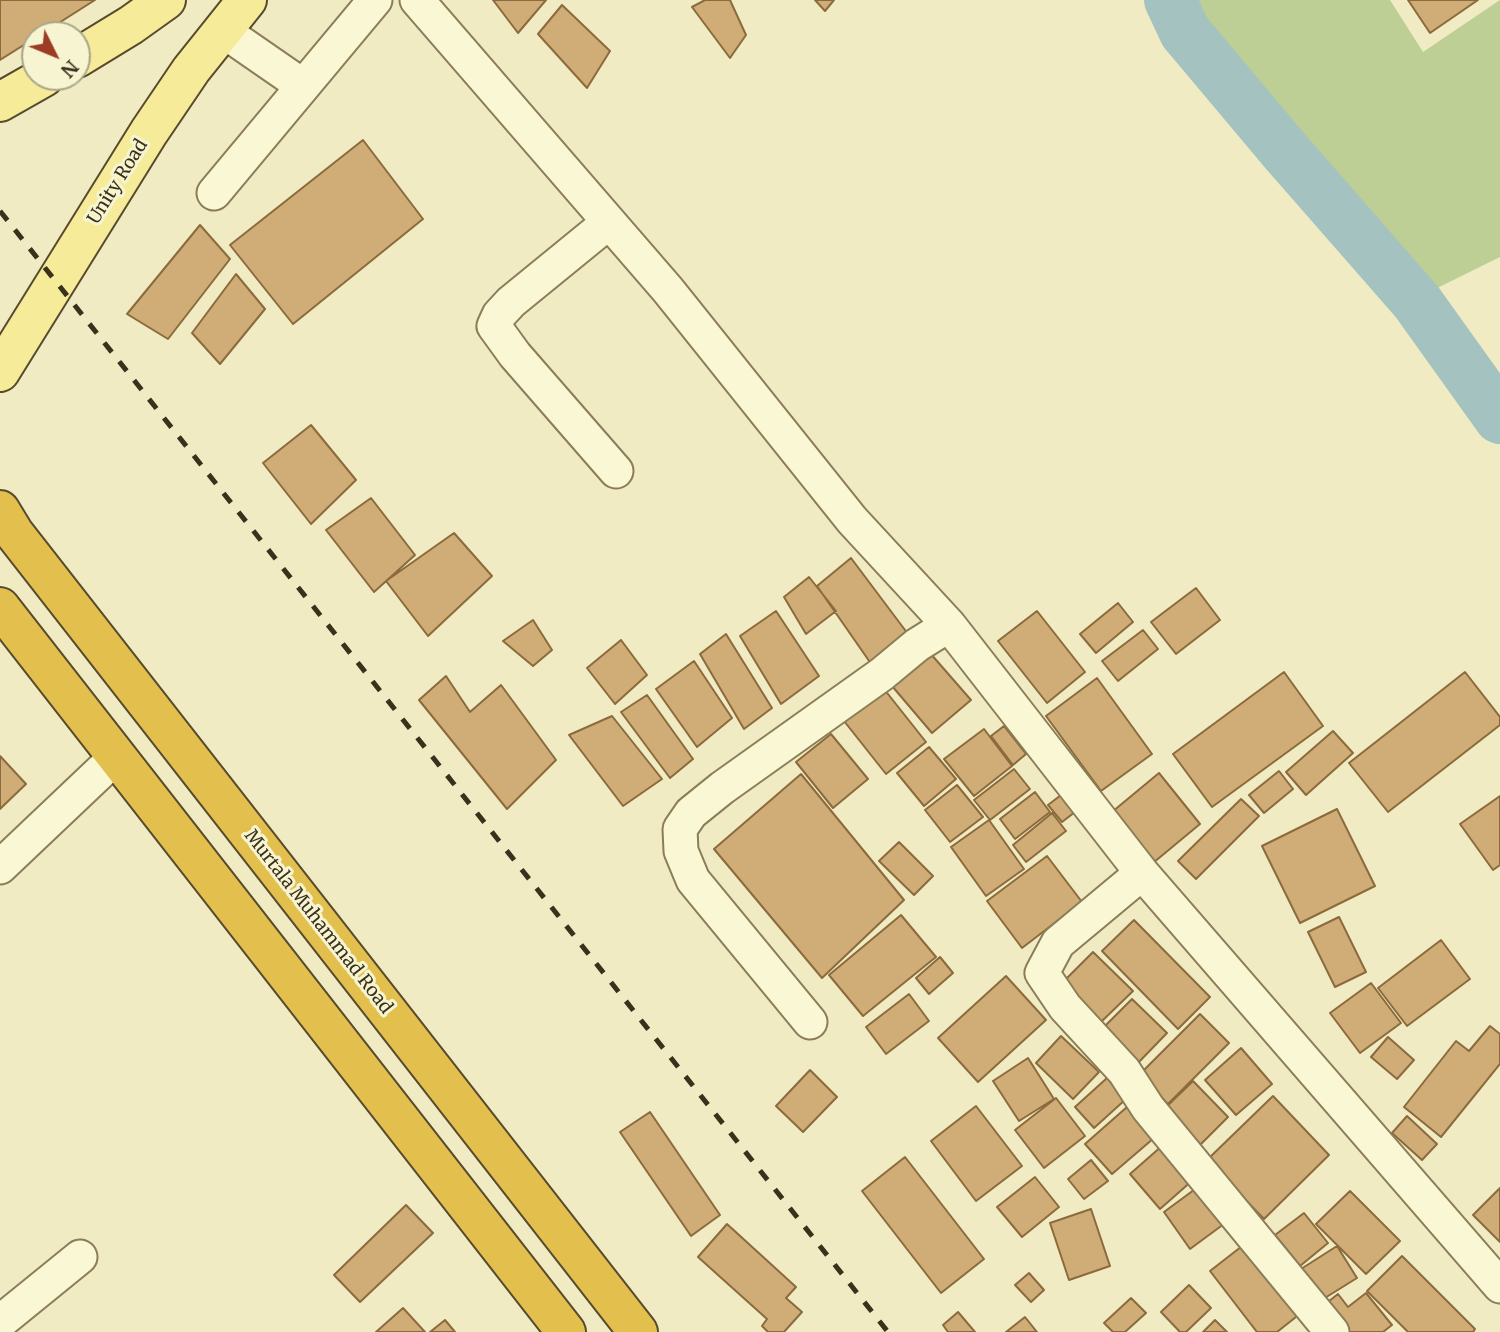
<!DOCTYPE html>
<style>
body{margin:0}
#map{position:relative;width:1500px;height:1332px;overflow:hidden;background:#f0ebc2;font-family:Merriweather,serif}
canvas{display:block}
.north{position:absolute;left:21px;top:21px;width:70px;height:70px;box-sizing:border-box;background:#f7f4d2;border:2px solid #aba68a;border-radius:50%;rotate:133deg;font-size:19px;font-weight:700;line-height:28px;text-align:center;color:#3a311d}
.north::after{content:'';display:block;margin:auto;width:24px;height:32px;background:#9d3c25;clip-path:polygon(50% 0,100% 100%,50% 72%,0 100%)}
</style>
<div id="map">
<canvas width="1500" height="1332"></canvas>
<div class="north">N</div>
</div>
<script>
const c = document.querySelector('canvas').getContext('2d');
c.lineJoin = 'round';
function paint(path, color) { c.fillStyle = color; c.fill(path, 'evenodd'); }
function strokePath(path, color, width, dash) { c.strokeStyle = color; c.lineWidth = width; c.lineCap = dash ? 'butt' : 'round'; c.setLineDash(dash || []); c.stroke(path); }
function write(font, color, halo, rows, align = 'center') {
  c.font = font + ' Merriweather,serif'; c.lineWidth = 6; c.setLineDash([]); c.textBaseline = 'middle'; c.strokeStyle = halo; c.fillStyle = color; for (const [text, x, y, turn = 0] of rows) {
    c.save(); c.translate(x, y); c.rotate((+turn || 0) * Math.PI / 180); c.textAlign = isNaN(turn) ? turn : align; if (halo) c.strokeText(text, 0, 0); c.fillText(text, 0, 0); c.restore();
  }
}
paint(new Path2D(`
 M1184,0H1390L1423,52L1500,0V257L1425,294L1197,26Z`), '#bdcf95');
strokePath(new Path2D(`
 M1170,0L1185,32L1285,151L1417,302L1500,418`), '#a4c2bf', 52);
const building = new Path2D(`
 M0,0H95L40,35H35V38L0,60Z
 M493,0H546L518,33Z
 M705,0H730L746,35L730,58L692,7Z
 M815,0H834L825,11Z
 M1408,0H1478L1430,33Z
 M562,5L610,51L587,88L538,34Z
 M363,140L423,219L293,324L230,245Z
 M200,225L230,259L168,339L127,314Z
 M236,274L265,309L220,364L192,333Z
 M311,425L356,480L311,524L263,463Z
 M371,498L415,555L374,592L326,530Z
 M454,533L492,576L428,636L386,581Z
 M851,558L911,638L874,668L817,586Z
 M809,577L836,611L806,634L784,597Z
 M1196,588L1220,620L1176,654L1151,622Z
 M1118,603L1133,622L1096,653L1080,634Z
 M776,611L819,676L781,704L740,636Z
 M1037,611L1085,672L1047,703L998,641Z
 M533,620L552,650L533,666L503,641Z
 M1143,630L1158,649L1118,681L1102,661Z
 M726,634L772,708L744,729L700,654Z
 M621,640L647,675L615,704L587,668Z
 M930,653L971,700L932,733L892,686Z
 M694,661L732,718L697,747L656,689Z
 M1284,672L1323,726L1212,807L1173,754Z
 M1465,672L1500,717V725L1388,812L1349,763Z
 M446,676L470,712L501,685L556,760L507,809L419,700Z
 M1097,678L1152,754L1101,791L1046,716Z
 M884,689L926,742L886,774L844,721Z
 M647,695L693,759L670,778L621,712Z
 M612,716L662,779L623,806L569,735Z
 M1004,726L1026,754L1013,765L991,736Z
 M984,729L1012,766L974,796L944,759Z
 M1333,731L1353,753L1306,795L1286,772Z
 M831,734L868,779L833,808L796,762Z
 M929,747L956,779L924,806L897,773Z
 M0,756L26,784L0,809Z
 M1014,769L1030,789L990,820L974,800Z
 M1279,771L1293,789L1264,813L1249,795Z
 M1159,773L1200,824L1153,863L1112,812Z
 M801,774L904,900L822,978L714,849Z
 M957,785L983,817L950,842L925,810Z
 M1035,792L1050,812L1015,839L1000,819Z
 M1061,795L1075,812L1062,822L1048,805Z
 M1500,796V865L1493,870L1460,824Z
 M1241,799L1259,816L1196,879L1178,861Z
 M1337,809L1375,886L1300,923L1262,846Z
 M1052,813L1066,831L1026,862L1013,845Z
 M989,820L1024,869L986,896L951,847Z
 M899,842L933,876L914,895L879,861Z
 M1047,856L1082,902L1022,948L987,901Z
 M901,915L936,957L863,1016L829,975Z
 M1339,917L1366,972L1335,987L1308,932Z
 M1134,920L1210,997L1178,1029L1102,951Z
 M1441,940L1470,979L1407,1026L1378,988Z
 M1093,952L1133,991L1101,1022L1062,983Z
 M940,957L953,973L929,994L916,978Z
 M1006,976L1046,1020L978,1082L938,1038Z
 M1371,983L1401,1023L1360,1053L1330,1013Z
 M909,994L929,1021L886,1054L866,1027Z
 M1132,999L1167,1033L1136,1065L1101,1030Z
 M1200,1014L1229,1043L1168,1104L1139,1075Z
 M1490,1026L1500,1034V1064L1441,1137L1404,1107L1456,1041L1469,1051Z
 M1061,1036L1099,1072L1073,1099L1036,1063Z
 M1388,1037L1414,1060L1397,1079L1371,1057Z
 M1241,1048L1272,1084L1236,1115L1205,1080Z
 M1028,1058L1054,1099L1019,1121L993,1081Z
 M810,1070L837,1097L803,1132L776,1106Z
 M1107,1078L1126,1099L1094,1128L1075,1107Z
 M1193,1081L1228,1117L1197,1148L1162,1111Z
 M1273,1096L1329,1155L1264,1219L1207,1160Z
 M1056,1098L1085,1136L1044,1168L1015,1130Z
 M976,1106L1022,1166L976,1201L931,1141Z
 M1127,1107L1154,1138L1112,1174L1085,1144Z
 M650,1112L720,1215L691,1236L620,1132Z
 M1407,1116L1437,1144L1422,1160L1392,1133Z
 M1163,1145L1194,1179L1160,1209L1130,1174Z
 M905,1157L984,1259L941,1293L862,1191Z
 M1091,1160L1108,1181L1084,1199L1068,1179Z
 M1035,1177L1059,1207L1022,1237L997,1207Z
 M1202,1184L1228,1221L1190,1249L1164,1212Z
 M1500,1188V1242L1473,1215Z
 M1350,1191L1400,1241L1366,1274L1316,1224Z
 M406,1205L433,1233L360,1302L334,1275Z
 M1091,1209L1110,1266L1069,1280L1050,1223Z
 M1304,1213L1328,1243L1300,1266L1275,1235Z
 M727,1224L796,1287L786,1298L802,1312L784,1332H768L762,1326L767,1319L698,1257Z
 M1246,1243L1301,1313L1277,1332H1257L1210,1271Z
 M1337,1246L1357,1278L1320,1301L1301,1269Z
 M1402,1256L1475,1329L1473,1332H1408L1367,1291Z
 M1029,1273L1044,1290L1031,1302L1015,1285Z
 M1189,1285L1211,1308L1186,1332H1180L1161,1312Z
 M1366,1293L1392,1325L1383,1332H1346L1324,1305L1338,1294L1348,1307Z
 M1131,1298L1146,1313L1125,1332H1113L1104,1323Z
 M403,1308L425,1332H376Z
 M958,1312L975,1332H948L943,1325Z
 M1025,1317L1037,1332H1006Z
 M445,1320L455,1332H430Z
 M1215,1320L1227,1332H1203Z`);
paint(building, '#d0ad76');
strokePath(building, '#8b6b3d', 2);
const minor = new Path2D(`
 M417,0L668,290L852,520L949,625L1142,873L1500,1286
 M222,30L303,86
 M214,193L375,0
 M609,222L511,302L499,315L494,326L515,355L616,471
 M0,867L116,757
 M1142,873L1058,943L1042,973L1065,1007L1124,1071L1148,1108L1332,1332
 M810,1022L693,880L681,851L680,829L691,813L722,788L882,674L917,645L949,625
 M0,1322L80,1257`);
const major = new Path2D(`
 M77,58L131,25L166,0
 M0,102L44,77
 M0,372L149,132L191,70L247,0`);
const highway = new Path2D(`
 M0,510L14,533L638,1332
 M0,607L566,1332`);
strokePath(minor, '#8b7d58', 37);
strokePath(major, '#584a2d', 42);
strokePath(highway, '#584a2d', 42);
strokePath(minor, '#faf7d5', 33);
strokePath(major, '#f5eb98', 38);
strokePath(highway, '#e3c04e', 38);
strokePath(new Path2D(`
 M0,211L888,1332`), '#3a311d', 5, [12, 12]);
write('18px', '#3a311d', '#f7f4d2', [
 ["Unity Road",118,182,-58],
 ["Murtala Muhammad Road",318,922,52]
]);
</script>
